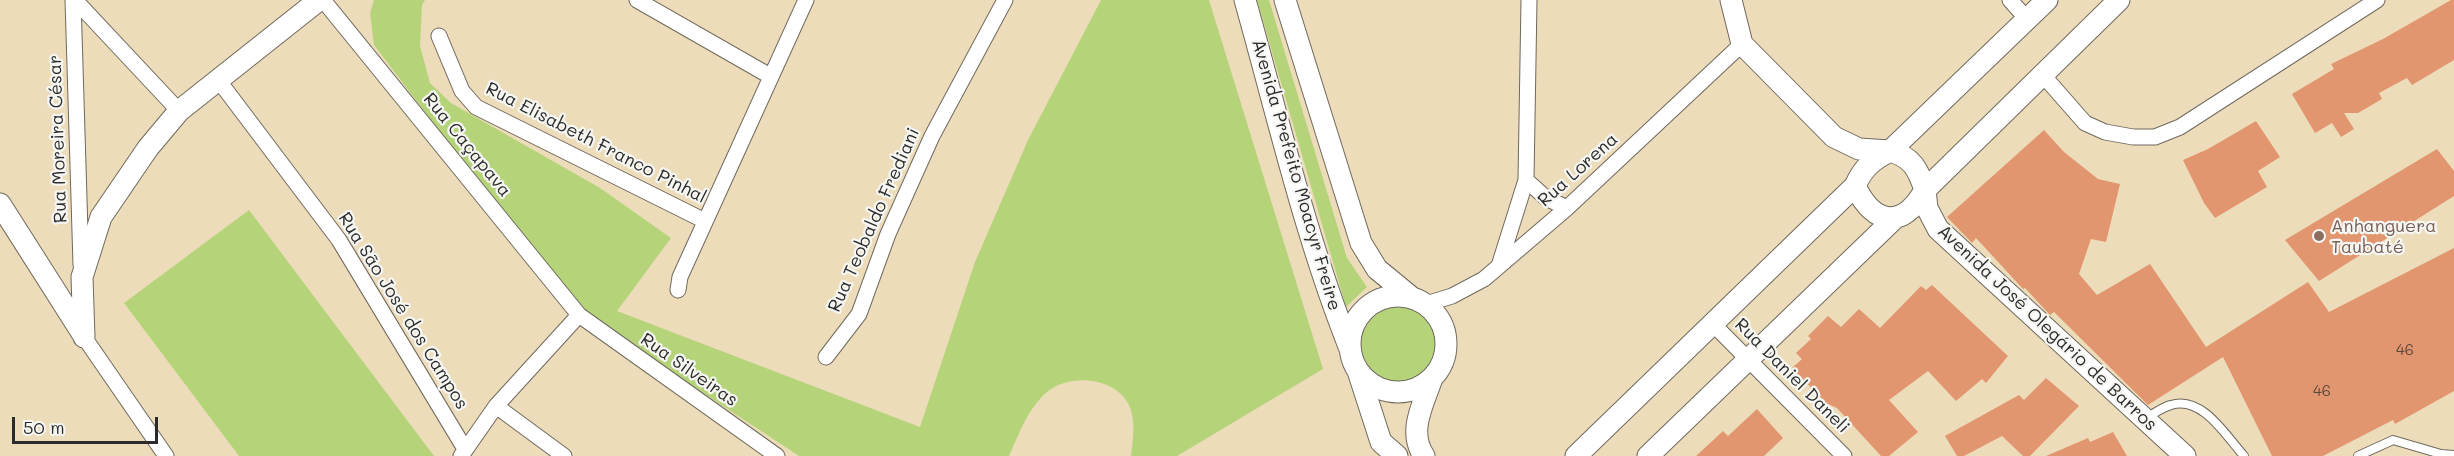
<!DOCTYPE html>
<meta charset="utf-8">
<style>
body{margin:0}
#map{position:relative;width:2454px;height:456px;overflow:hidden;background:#eddcba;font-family:Mali,sans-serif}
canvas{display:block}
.scale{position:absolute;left:12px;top:417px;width:146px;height:27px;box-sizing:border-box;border:3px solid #2b2b2b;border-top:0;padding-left:8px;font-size:18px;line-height:21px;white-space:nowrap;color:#2b2b2b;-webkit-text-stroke:4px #f6f6f2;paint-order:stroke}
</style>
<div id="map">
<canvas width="2454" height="456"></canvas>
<div class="scale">50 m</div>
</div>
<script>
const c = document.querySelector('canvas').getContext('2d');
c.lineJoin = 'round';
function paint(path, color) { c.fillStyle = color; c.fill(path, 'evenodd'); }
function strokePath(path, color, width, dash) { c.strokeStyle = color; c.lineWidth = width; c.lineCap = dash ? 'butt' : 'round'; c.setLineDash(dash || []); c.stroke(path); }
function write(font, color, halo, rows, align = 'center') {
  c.font = font + ' Mali,sans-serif'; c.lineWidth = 4.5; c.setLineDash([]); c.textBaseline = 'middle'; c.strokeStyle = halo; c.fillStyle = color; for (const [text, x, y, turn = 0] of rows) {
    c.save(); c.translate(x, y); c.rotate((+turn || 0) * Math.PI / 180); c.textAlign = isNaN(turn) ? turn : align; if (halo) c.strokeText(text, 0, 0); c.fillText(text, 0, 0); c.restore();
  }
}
paint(new Path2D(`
 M374,0H425L422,5L420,46L430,83L451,103L600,188L671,238L617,311L920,427L975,262L1028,140L1101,0H1209L1323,369L1177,456H1131C1133,440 1136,421 1129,405C1115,377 1070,373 1047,392C1028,408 1019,434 1009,456H799L600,325L544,269L374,45L370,13Z
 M1257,0H1269L1347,258L1367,287L1346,307Z
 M249,210L434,456H239L124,303Z
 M1357 344a42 42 0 1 1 84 0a42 42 0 1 1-84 0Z`), '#b5d47a');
paint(new Path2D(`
 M2451,0H2454V60L2412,85L2407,78L2379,93L2382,99L2358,113H2344L2354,129L2341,137L2332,123L2315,133L2292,94L2334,69L2331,64L2383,39Z
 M2256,121L2280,157L2258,171L2267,187L2215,218L2204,203L2183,160L2208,149Z
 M2044,130L2064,152L2098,179L2120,184L2106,242L2091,239L2079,274L2097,295L2150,264L2206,347L2308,282L2329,312L2454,248V391L2395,424L2393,420L2323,456H2272L2223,357L2148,405L2054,312L2050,315L2025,288L2023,289L1976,238L1972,243L1947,217Z
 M2437,149L2454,171V196L2319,281L2285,240Z
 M1932,285L2008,356L1986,383L1982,379L1956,401L1928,371L1889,400L1918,432L1889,456H1881L1837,408L1826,403L1792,368L1802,359L1796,353L1811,339L1808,336L1828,316L1841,327L1859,309L1880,328L1921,286L1926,290Z
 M2046,378L2079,406L2030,456H2023L2002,436L1964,456H1957L1945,436L2019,395L2024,400Z
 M1757,409L1783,438L1764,456H1696L1723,431L1728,436Z
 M2113,432L2127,456H2046L2088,438L2090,442Z`), '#e2966f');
const lane = new Path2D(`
 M2146,418C2154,414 2162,407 2171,405C2202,395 2226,436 2244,456
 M2358,456L2393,440L2441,454L2454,455`);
const street = new Path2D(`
 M73,0L81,265
 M75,0L179,111
 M323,0L579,315L777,456
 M637,0L770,76
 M2010,0L2027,19
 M439,36L462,91L476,107L705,221
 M2042,74L2085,123L2105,132L2133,137H2155L2180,127L2377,0
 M219,81L339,240L465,449
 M1526,180L1546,198L1567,208
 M1499,266L1526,180L1529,0
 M678,290L680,277L806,0
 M1426,304L1452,296L1484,279L1567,208L1742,44
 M1713,324L1844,456
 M84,337L166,456
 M826,357L859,314L888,234L932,136L1005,0
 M496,406L564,456
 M461,456L496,406L579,315`);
const secondary = new Path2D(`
 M1245,0C1278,117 1305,236 1350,349
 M1285,0L1361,243L1377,269L1411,297
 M1731,0L1742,44L1834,137L1859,149L1890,151L2047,0
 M2119,0L1925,190L1927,208L1938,229L2185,456
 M0,204L84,336
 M1350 344a48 48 0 1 1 96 0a48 48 0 1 1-96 0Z
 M84,337L82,277L101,217L148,148L179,111L319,0
 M1358,371L1381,442L1397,456
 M1424,456C1407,431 1424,403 1432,378
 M1576,456L1855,186C1863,168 1872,160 1890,151C1912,157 1918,169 1925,190C1902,230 1874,225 1855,186
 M1648,456L1895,218`);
strokePath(lane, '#6f695d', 10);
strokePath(street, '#6f695d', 17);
strokePath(secondary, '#6f695d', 23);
strokePath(lane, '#fff', 8);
strokePath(street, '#fff', 15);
strokePath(secondary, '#fff', 21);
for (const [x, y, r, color] of [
 [2319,236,6,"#8d6e63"]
]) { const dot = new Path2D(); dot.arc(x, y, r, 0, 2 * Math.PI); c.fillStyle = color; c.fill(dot); strokePath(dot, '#f6f6f2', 2); }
write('15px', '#59463c', null, [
 ["46",2405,350],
 ["46",2322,391]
]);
write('18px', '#2b2b2b', '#f6f6f2', [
 ["Rua Moreira César",58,139,-92],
 ["Rua Elisabeth Franco Pinhal",596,143,27],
 ["Rua Caçapava",467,145,51],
 ["Rua Lorena",1578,170,-42],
 ["Avenida Prefeito Moacyr Freire",1296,175,74],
 ["Rua Teobaldo Frediani",874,220,-66],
 ["Rua São José dos Campos",403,311,58],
 ["Avenida José Olegário de Barros",2047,328,43],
 ["Rua Silveiras",689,370,35],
 ["Rua Daniel Daneli",1792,376,45]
]);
write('18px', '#785e54', '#f6f6f2', [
 ["Anhanguera",2331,226],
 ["Taubaté",2331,247]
], 'left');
</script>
